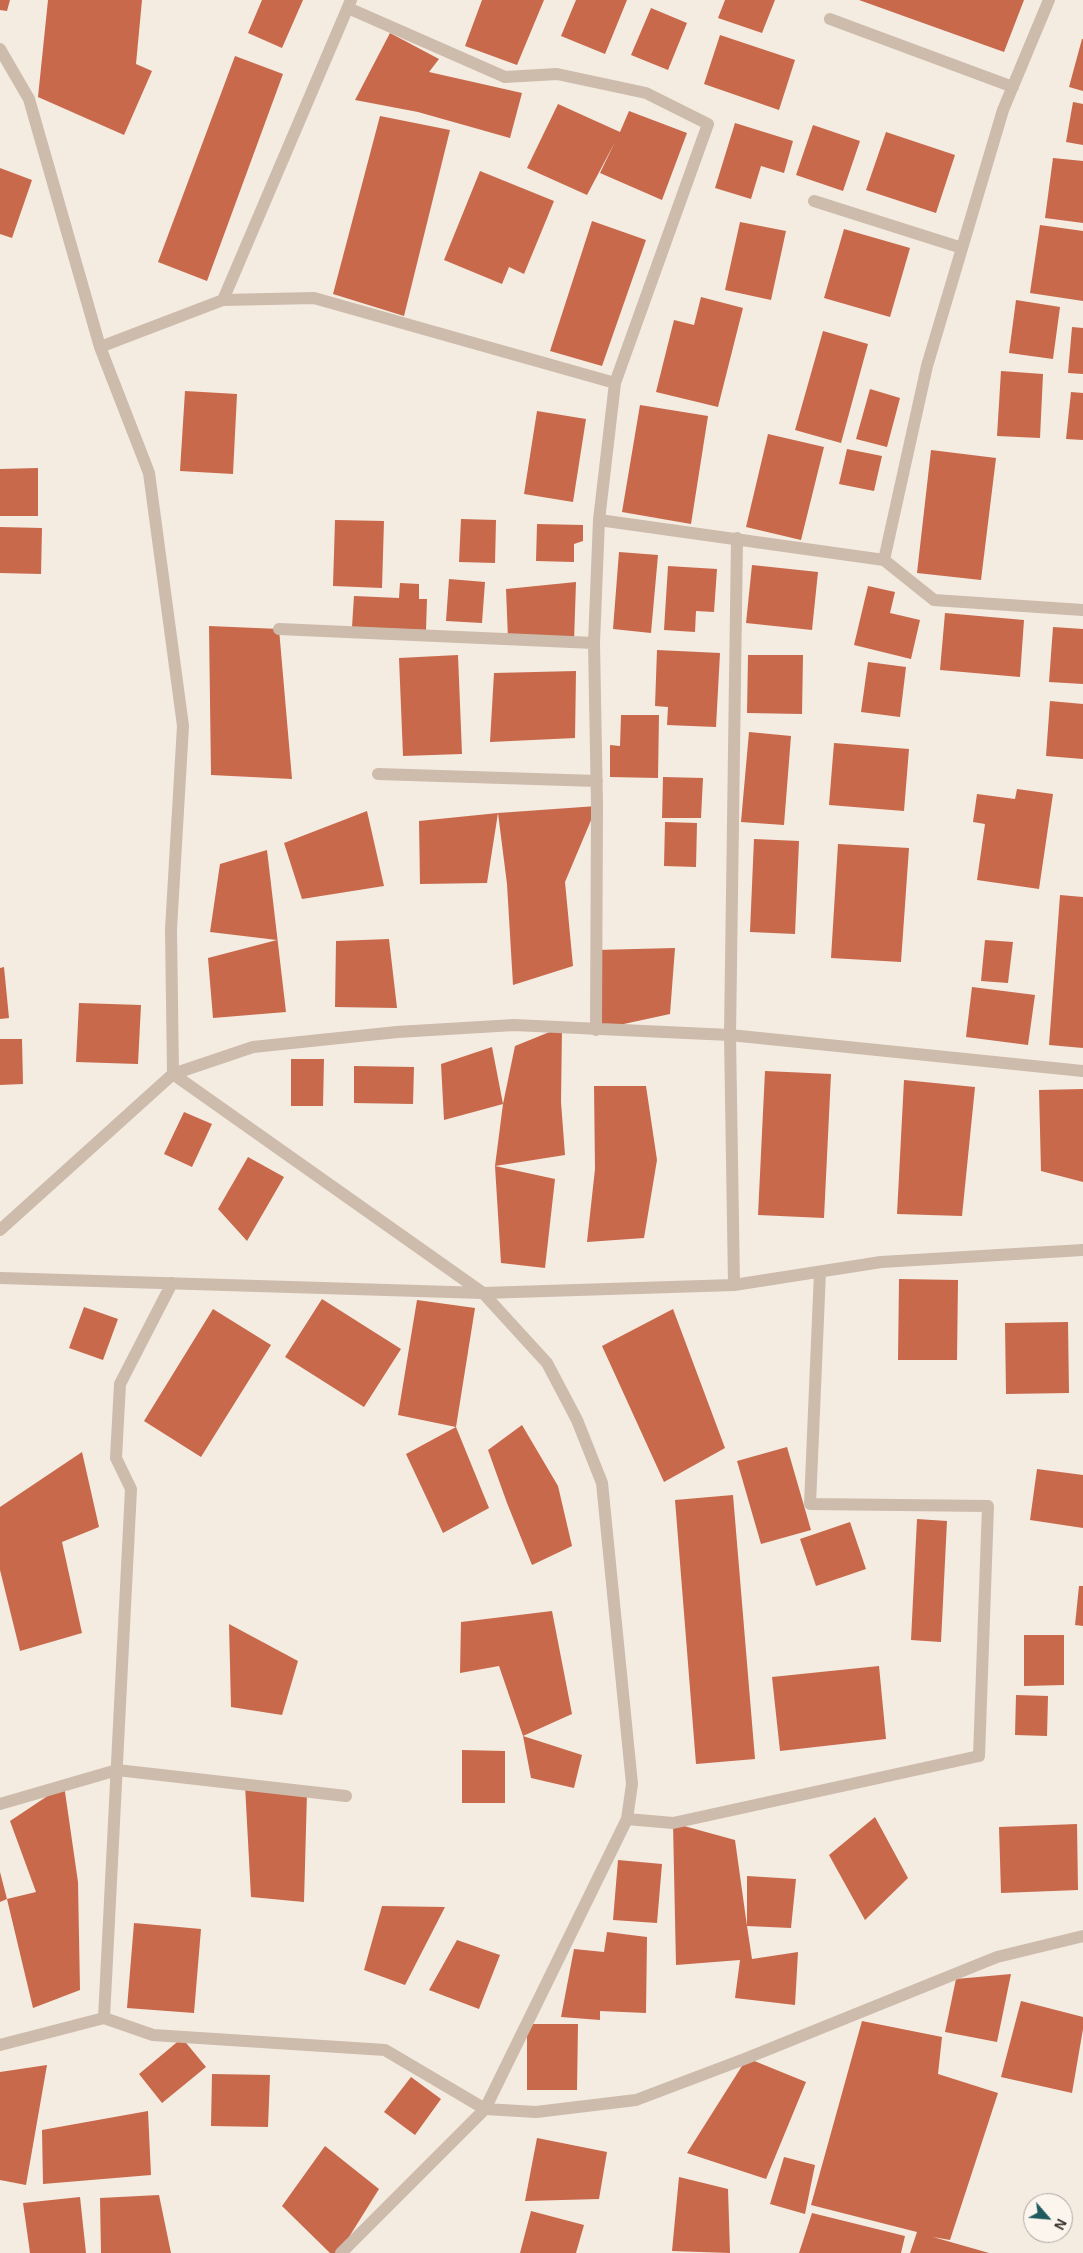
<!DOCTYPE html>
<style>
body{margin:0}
#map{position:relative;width:1083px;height:2253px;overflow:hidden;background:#f4ebe1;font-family:Arial,sans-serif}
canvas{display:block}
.north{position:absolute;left:1023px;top:2193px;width:50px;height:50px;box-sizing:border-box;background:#fbf5ee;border:1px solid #aea6a0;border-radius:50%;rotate:117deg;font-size:14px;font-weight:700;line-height:20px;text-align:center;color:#3b302b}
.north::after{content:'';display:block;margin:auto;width:18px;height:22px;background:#1f5a5e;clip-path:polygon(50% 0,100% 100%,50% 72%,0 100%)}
</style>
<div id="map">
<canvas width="1083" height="2253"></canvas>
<div class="north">N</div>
</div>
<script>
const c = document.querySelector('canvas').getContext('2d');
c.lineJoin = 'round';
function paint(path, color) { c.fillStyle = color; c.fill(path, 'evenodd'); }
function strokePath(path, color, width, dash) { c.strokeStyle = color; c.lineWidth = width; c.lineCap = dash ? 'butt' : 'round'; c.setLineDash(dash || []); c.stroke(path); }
paint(new Path2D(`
 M0,0H10L7,11L0,10Z
 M48,0H142L136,64L152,71L124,135L38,97Z
 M262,0H303L282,48L248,33Z
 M482,0H544L517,65L465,46Z
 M576,0H627L605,54L561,36Z
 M725,0H775L762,33L718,18Z
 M859,0H1024L1004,52Z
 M651,8L687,23L668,70L631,55Z
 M390,33L439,59L429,72L522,93L510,138L418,112L355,100Z
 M720,35L795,60L779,110L704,84Z
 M1082,39H1083V91L1069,87Z
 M235,56L283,74L207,281L158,262Z
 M1073,102L1083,104V145L1066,142Z
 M558,104L620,132L629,111L687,133L662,200L600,173L615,142L587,195L527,168Z
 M380,116L450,130L404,316L333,294Z
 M735,123L793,141L784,173L761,166L751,199L715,188Z
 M813,125L860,141L843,191L796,175Z
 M886,132L955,155L936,213L866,190Z
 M1053,158L1083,161V223L1045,218Z
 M0,168L32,180L12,238L0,234Z
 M480,171L554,201L524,274L509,267L502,284L444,260Z
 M592,221L646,240L602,366L550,351Z
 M740,222L786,231L771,300L725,290Z
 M1040,225L1083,231V301L1030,293Z
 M844,229L910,248L890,317L824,298Z
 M701,297L743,308L718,407L656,392L674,320L694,325Z
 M1016,300L1060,307L1053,359L1009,353Z
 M1072,327L1083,328V374L1068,373Z
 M823,331L868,344L841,443L795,430Z
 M1001,371L1043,374L1040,438L997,436Z
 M870,389L900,398L887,447L856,439Z
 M185,391L237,394L233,474L180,471Z
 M1071,392L1083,393V440L1066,439Z
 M640,405L708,416L691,524L622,512Z
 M537,411L586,419L573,502L524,494Z
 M768,434L824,447L801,540L746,527Z
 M847,449L882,456L874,491L839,484Z
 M931,450L996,458L981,580L917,573Z
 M38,468V516H0V469Z
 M461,519L496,520L495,563L459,562Z
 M335,520L384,521L382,588L333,586Z
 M537,524L583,525V541L574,544V562L536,561Z
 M0,527L42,528L41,574L0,573Z
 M619,552L658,555L651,633L613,629Z
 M752,565L818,572L812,630L746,623Z
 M668,566L717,569L714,612L696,611L695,632L664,630Z
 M449,579L485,582L482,623L446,621Z
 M576,582L574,642L508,639L506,589Z
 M400,583L419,584V599H427L426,630L352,627L354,596L399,598Z
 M868,586L895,592L890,613L920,620L911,659L854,645Z
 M945,613L1024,620L1020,677L940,670Z
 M209,626L279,629L292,779L211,775Z
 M1053,627L1083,629V684L1049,682Z
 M657,650L720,653L716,727L667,725L668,707L655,706Z
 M458,655L462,754L403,756L399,658Z
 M748,655H803L802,714L747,713Z
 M868,662L906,667L900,717L861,712Z
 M576,671L575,738L490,742L494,673Z
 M1050,701L1083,704V759L1046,756Z
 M621,715H659L658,778L610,777V745L620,746Z
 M749,732L791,736L784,825L741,822Z
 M834,743L909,749L904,811L829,805Z
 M663,777L703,778L701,818H662Z
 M1017,789L1053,794L1039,889L977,880L985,824L973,822L977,794L1015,799Z
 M597,806L565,882L573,966L513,985L507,884L498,813Z
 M367,811L384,886L302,899L284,843Z
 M498,813L487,883L420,884L419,821Z
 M665,822L697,823L696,867L664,866Z
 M754,839L799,841L795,934L750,932Z
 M838,844L909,848L901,962L831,958Z
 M267,850L286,1012L213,1018L208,958L277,940L210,932L220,864Z
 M1060,895L1083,897V1048L1049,1045Z
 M389,939L397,1008L335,1007L336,941Z
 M985,940L1013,942L1008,983L981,981Z
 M675,948L670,1014L596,1030V950Z
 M4,967L9,1018L0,1019V968Z
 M972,987L1035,995L1028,1045L966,1037Z
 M79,1003L141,1005L138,1064L76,1062Z
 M562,1027L561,1102L565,1155L495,1166L503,1104L515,1046Z
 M0,1039H22L23,1084L0,1085Z
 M492,1047L503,1104L444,1120L441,1064Z
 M291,1059H324L323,1106H291Z
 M354,1066L414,1067L413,1104L354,1103Z
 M765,1071L831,1074L824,1218L758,1215Z
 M904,1080L975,1087L962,1216L897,1214Z
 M594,1086H646L657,1160L644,1238L587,1242L595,1169Z
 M1083,1089V1182L1041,1171L1039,1090Z
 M184,1112L212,1124L192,1167L164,1154Z
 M248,1157L284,1177L247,1241L218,1209Z
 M495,1166L555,1179L545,1268L501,1263Z
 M899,1279L958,1280L957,1360H898Z
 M322,1299L401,1349L364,1407L285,1357Z
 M417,1300L475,1308L456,1427L489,1508L443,1533L406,1454L456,1427L398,1415Z
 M84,1307L118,1319L103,1360L69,1348Z
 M213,1309L271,1345L201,1457L144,1421Z
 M673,1309L725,1448L664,1482L602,1346Z
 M1068,1322L1069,1393L1006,1394L1005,1323Z
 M522,1425L558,1486L572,1546L532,1565L507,1503L488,1450Z
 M787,1447L811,1530L761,1544L737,1461Z
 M82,1452L99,1527L62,1542L82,1633L20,1651L0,1570V1507Z
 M1037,1469L1083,1475V1528L1030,1520Z
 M733,1495L755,1759L696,1764L675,1500Z
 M917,1519L947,1521L941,1642L911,1640Z
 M850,1522L866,1569L816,1586L800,1539Z
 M1079,1586H1083V1626L1075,1625Z
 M552,1611L572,1714L523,1736L499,1666L460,1673L461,1622Z
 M229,1624L298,1661L282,1715L231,1707Z
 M1024,1635H1064V1685L1024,1686Z
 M879,1666L886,1739L780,1751L772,1677Z
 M1016,1695L1048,1696L1047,1736L1015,1735Z
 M523,1736L582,1755L574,1788L531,1778Z
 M462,1750L505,1751V1803H462Z
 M64,1785L78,1882L80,1990L33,2008L7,1899L0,1902V1872L7,1899L36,1892L10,1821Z
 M245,1785L307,1792L304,1902L251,1897Z
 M875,1817L908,1878L865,1920L829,1855Z
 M673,1823L735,1840L747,1926V1876L796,1879L791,1928L747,1926L752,1959L798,1952L795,2005L735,1998L740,1960L676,1965Z
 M1077,1824L1078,1890L1001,1893L999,1827Z
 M618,1860L662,1864L657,1923L613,1920Z
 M382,1906L445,1907L405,1985L364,1970Z
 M134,1923L201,1929L194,2013L127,2008Z
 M607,1932L647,1937L646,2013L600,2011V2020L561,2017L574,1949L604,1952Z
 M457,1940L500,1955L479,2009L429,1990Z
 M1011,1974L997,2042L945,2032L956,1979Z
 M1021,2001L1083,2017V2029L1072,2093L1001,2077Z
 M862,2021L942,2037L938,2074L998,2093L950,2240L933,2237L989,2253H910L917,2232L811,2205Z
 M527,2024H578L577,2090H527Z
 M182,2038L206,2067L162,2103L139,2074Z
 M747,2058L806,2082L766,2179L687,2153Z
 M47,2065L26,2185L0,2180V2072Z
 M212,2074L270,2075L268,2127L211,2126Z
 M411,2077L441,2099L415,2135L384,2112Z
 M148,2111L151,2175L43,2184L42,2130Z
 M537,2138L607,2152L599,2199L525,2201Z
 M325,2146L379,2189L339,2253H330L282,2206Z
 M784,2157L815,2165L805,2214L770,2204Z
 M679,2177L728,2189L730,2253L672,2251Z
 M159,2195L171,2253H101L100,2198Z
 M80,2197L86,2253H30L23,2203Z
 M531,2211L584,2225L576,2253H520Z
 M812,2213L905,2236L901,2253H799Z`), '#c8694b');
strokePath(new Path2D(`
 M348,8L505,77L557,74L646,93L708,124L615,383L599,520L594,643L597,806L596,1030
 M830,19L1013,87
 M0,49L29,99L100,347L149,473L183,726L171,929L173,1074
 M814,201L962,248
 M223,300L351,0
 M100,347L223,300L314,298L615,383
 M599,520L884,560L934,600L1083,610
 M884,560L927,366L1003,110L1049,0
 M279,629L594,643
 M378,774L597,781
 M173,1074L483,1293L547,1363L577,1420L602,1483L632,1784L627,1819L485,2109L341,2253
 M0,1230L173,1074L253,1047L397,1032L514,1025L730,1035L1083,1071
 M0,1278L483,1293L734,1285L881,1262L1083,1250
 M734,1285L730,1035L737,538
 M0,1804L117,1770L346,1796
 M627,1819L673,1823L979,1756L988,1506L810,1504L820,1272
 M104,2018L153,2035L385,2050L485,2109L536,2112L636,2100L747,2058L997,1957L1083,1936
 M0,2045L104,2018L131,1489L116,1458L120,1384L172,1283`), '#cdbbac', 12);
</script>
